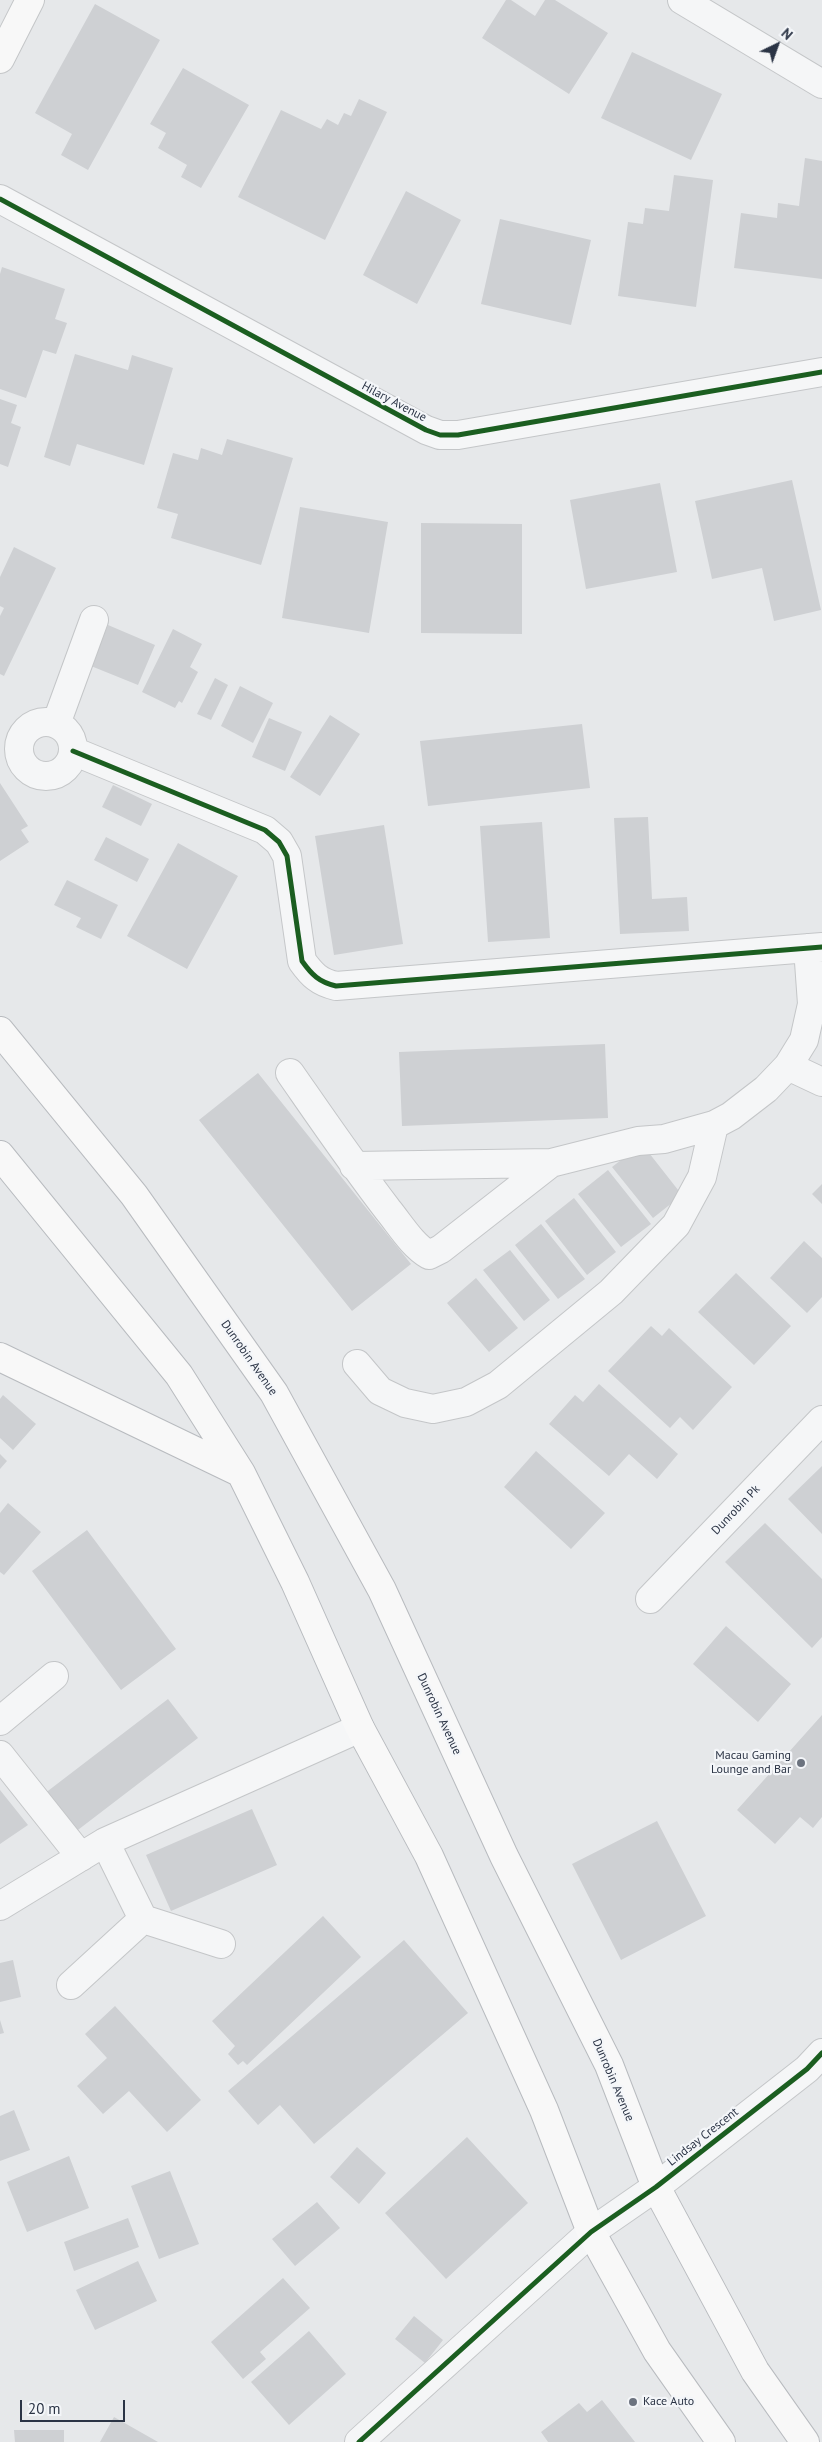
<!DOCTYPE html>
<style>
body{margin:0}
#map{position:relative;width:822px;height:2442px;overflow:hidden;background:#e6e8ea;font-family:"PT Sans",sans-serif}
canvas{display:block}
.north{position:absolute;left:752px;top:20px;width:50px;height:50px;-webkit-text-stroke:4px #f4f6f9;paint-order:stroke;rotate:42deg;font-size:14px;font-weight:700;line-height:20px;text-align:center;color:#2b3445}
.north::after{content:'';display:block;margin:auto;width:18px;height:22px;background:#2b3445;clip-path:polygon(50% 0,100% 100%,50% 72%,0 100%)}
.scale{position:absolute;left:20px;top:2400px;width:105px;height:22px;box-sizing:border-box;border:2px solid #2b3445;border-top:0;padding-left:6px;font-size:15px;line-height:18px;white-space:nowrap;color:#2b3445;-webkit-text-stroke:4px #f4f6f9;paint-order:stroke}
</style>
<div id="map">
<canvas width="822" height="2442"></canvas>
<div class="north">N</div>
<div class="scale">20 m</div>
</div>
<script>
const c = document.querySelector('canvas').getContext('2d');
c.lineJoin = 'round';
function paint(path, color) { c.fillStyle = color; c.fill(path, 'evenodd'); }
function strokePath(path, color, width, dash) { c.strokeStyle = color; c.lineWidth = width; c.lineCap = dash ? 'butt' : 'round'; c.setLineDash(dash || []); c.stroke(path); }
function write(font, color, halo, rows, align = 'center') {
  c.font = font + ' "PT Sans",sans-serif'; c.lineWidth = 4.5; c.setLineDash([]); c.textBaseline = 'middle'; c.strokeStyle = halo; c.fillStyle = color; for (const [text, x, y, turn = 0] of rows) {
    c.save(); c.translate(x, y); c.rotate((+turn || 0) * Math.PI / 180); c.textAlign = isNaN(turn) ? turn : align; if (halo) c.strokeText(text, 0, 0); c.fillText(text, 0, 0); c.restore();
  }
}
paint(new Path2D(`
 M506,0H511L535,16L545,0H555L608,33L569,94L482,38Z
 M95,4L160,40L88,170L61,155L72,134L35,113Z
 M632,52L722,94L691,160L601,118Z
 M183,68L249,105L201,188L181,177L187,165L158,148L166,133L150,124Z
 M359,99L387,112L325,240L238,197L281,110L321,129L327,119L338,125L344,113L351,116Z
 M805,158L822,161V279L734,268L741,213L777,218L778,203L799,206Z
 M674,175L713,180L696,307L618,296L628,222L643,224L645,208L669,211Z
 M406,191L461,220L417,304L363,275Z
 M500,219L591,240L571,325L481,304Z
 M2,267L65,289L55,319L67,323L56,354L43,350L26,398L0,389V274Z
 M75,354L128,370L132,355L173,368L144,465L77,444L70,466L44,457Z
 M0,399L17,405L11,423L21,427L8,467L0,464Z
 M227,439L293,458L261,565L171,538L178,514L157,508L173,453L198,460L201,448L222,455Z
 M792,480L821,610L774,621L762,568L712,579L695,501Z
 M660,483L677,572L586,589L570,500Z
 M300,507L388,522L369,633L282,618Z
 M421,523L522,524V634L421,633Z
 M14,547L56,568L4,676L0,674V616L4,608L0,606V577Z
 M108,625L155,645L138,685L91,666Z
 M173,629L202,644L190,667L198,672L182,703L179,701L175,708L142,692Z
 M215,678L228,685L211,720L197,714Z
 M240,686L273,703L253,743L221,726Z
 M330,715L360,734L320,796L290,777Z
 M269,718L302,732L285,771L252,757Z
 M582,724L590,788L428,806L420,741Z
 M0,783L28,826L21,830L29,842L0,861Z
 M113,785L152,804L141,826L102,807Z
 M648,817L652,899L687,897L689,931L620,934L614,818Z
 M542,822L550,938L488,942L480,826Z
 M384,825L403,944L334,955L315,836Z
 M106,837L149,859L137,882L94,860Z
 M178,843L238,876L187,969L127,936Z
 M67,880L118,905L101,939L76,927L81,918L54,905Z
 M605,1044L608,1118L402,1126L399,1052Z
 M258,1073L411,1264L352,1311L199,1120Z
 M642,1144L682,1195L653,1218L612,1167Z
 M608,1170L651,1224L621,1247L578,1194Z
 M822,1184V1204L812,1194Z
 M574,1198L616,1252L587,1275L545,1221Z
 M541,1224L585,1279L558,1299L515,1245Z
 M804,1241L822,1258V1297L807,1313L770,1278Z
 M510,1250L550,1300L524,1321L483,1270Z
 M736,1273L791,1326L754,1365L698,1312Z
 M476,1278L518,1328L489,1352L447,1303Z
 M651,1326L662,1336L669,1328L732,1387L693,1430L680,1417L670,1428L608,1371Z
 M599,1384L678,1454L657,1479L629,1454L609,1476L549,1424L575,1395L583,1402Z
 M3,1395L36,1424L13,1450L0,1438V1399Z
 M536,1451L605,1513L571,1549L504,1487Z
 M0,1454L7,1461L0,1469Z
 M822,1466V1534L788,1499Z
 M8,1503L41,1532L4,1575L0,1572V1513Z
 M765,1523L822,1579V1637L812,1648L725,1562Z
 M87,1530L176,1649L121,1690L32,1571Z
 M726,1626L791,1684L758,1722L693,1664Z
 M168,1699L198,1738L70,1836L40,1797Z
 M822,1715V1817L813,1828L800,1817L775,1844L737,1810Z
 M0,1790L28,1825L0,1844Z
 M252,1809L277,1865L171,1911L146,1855Z
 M657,1821L706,1916L621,1960L572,1864Z
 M323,1916L361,1957L247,2065L243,2061L238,2065L228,2054L235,2046L212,2021Z
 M404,1940L468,2013L314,2144L280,2105L258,2125L228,2091Z
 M13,1960L21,1997L0,2002V1963Z
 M115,2006L201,2100L167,2132L129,2091L103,2114L77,2086L107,2058L85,2034Z
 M0,2020L4,2033L0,2034Z
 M14,2110L30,2150L0,2161V2116Z
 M467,2137L528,2203L446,2279L385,2213Z
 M357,2147L386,2173L359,2204L330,2177Z
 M69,2156L89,2208L27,2232L7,2182Z
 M170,2171L199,2244L159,2259L131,2186Z
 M317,2202L340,2228L295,2266L272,2239Z
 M128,2218L139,2247L74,2271L64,2242Z
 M138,2261L157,2301L95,2330L76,2290Z
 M283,2278L310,2308L260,2352L266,2359L243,2379L211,2342Z
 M414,2316L443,2340L425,2363L395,2339Z
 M309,2331L346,2374L289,2425L251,2382Z
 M602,2400L635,2442H548L541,2432L579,2403L587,2412Z
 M114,2417L158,2442H100Z
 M14,2430H64V2442H15Z`), '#ced0d3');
const minor = new Path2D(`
 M682,0L822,84
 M0,199L426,430L440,435H458L822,372
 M19 749a27 27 0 1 1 54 0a27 27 0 1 1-54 0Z
 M56,724L94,620
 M73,751L265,830L279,842L287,856L302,961C312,975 319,982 336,986L822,947
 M788,1066L822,1082
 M290,1073C322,1119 354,1166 388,1210C401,1226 412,1245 429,1255L441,1249L551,1163
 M354,1166L551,1163L638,1141L664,1139L714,1125L731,1116L766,1089L788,1066L804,1040L812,1004L808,948
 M357,1364L380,1391L405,1403L433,1409L466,1402L498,1385L611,1292L676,1225L702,1177L714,1125
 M650,1599L822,1420
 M0,1721L54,1676
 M0,1755L81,1857
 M105,1842L143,1919L221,1944
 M0,1906L105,1842L360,1728
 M71,1985L143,1919
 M359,2442L591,2232`);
const tertiary = new Path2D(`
 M591,2232L656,2187L807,2069L822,2053`);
const secondary = new Path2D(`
 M0,59L30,0`);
const trunk = new Path2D(`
 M0,1031L134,1195L274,1393L382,1590L504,1856L609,2065L656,2187L755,2371L805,2442
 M0,1155L179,1375L241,1473L295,1582L360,1728L429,1856L544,2110L591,2232L657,2351L721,2442
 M0,1357L241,1473`);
strokePath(minor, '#c4c6c8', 30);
strokePath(tertiary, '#c4c6c8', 30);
strokePath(secondary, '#c4c6c8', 30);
strokePath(trunk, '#b8bbbf', 30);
strokePath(minor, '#f5f6f7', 28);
strokePath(tertiary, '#f5f6f7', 28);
strokePath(secondary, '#f8f8f8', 28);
strokePath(trunk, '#f8f8f8', 28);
strokePath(new Path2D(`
 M0,199L426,430L440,435H458L822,372
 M73,751L265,830L279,842L287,856L302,961C312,975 319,982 336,986L822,947
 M359,2442L591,2232L656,2187L807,2069L822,2053`), '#1b5e20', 5);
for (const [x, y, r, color] of [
 [801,1763,5,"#6c737f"],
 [633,2402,5,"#6c737f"]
]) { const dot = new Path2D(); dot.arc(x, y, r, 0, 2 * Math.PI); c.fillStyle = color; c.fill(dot); strokePath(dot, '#f4f6f9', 2); }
write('12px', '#2b3445', '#f4f6f9', [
 ["Hilary Avenue",394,402,28],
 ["Dunrobin Avenue",249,1358,55],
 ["Dunrobin Pk",736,1510,-46],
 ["Dunrobin Avenue",439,1714,65],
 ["Dunrobin Avenue",613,2080,67],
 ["Lindsay Crescent",703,2137,-38]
]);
write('12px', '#2b3445', '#f4f6f9', [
 ["Macau Gaming",791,1756],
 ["Lounge and Bar",791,1770],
 ["Kace Auto",643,2402,"left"]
], 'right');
</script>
